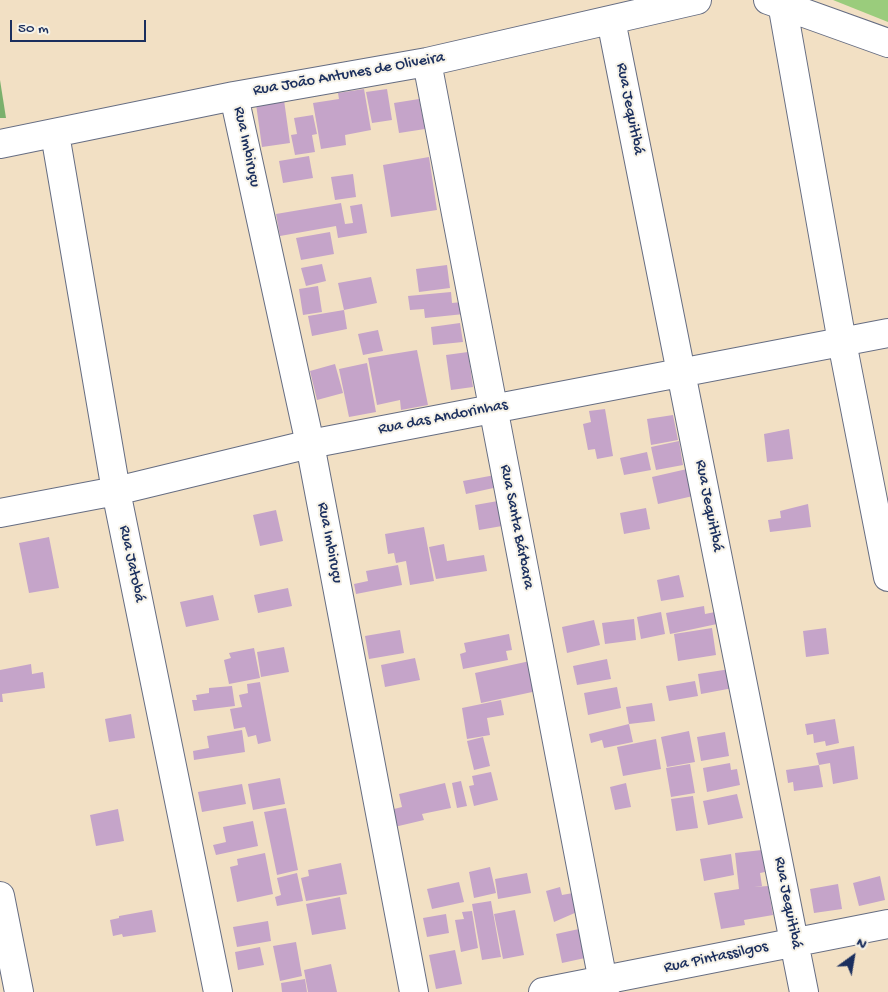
<!DOCTYPE html>
<meta charset="utf-8">
<style>
body{margin:0}
#map{position:relative;width:888px;height:992px;overflow:hidden;background:#f2e0c4;font-family:"Gochi Hand",sans-serif}
canvas{display:block}
.north{position:absolute;left:828px;top:932px;width:50px;height:50px;-webkit-text-stroke:4px #f7f3e8;paint-order:stroke;rotate:32deg;font-size:14px;font-weight:700;line-height:20px;text-align:center;color:#1b2f5e}
.north::after{content:'';display:block;margin:auto;width:18px;height:22px;background:#1b2f5e;clip-path:polygon(50% 0,100% 100%,50% 72%,0 100%)}
.scale{position:absolute;left:10px;top:20px;width:136px;height:22px;box-sizing:border-box;border:2px solid #1b2f5e;border-top:0;padding-left:6px;font-size:15px;line-height:18px;white-space:nowrap;color:#1b2f5e;-webkit-text-stroke:4px #f7f3e8;paint-order:stroke}
</style>
<div id="map">
<canvas width="888" height="992"></canvas>
<div class="north">N</div>
<div class="scale">50 m</div>
</div>
<script>
const c = document.querySelector('canvas').getContext('2d');
c.lineJoin = 'round';
function paint(path, color) { c.fillStyle = color; c.fill(path, 'evenodd'); }
function strokePath(path, color, width, dash) { c.strokeStyle = color; c.lineWidth = width; c.lineCap = dash ? 'butt' : 'round'; c.setLineDash(dash || []); c.stroke(path); }
function write(font, color, halo, rows, align = 'center') {
  c.font = font + ' "Gochi Hand",sans-serif'; c.lineWidth = 4; c.setLineDash([]); c.textBaseline = 'middle'; c.strokeStyle = halo; c.fillStyle = color; for (const [text, x, y, turn = 0] of rows) {
    c.save(); c.translate(x, y); c.rotate((+turn || 0) * Math.PI / 180); c.textAlign = isNaN(turn) ? turn : align; if (halo) c.strokeText(text, 0, 0); c.fillText(text, 0, 0); c.restore();
  }
}
paint(new Path2D(`
 M833,0H888V22Z`), '#9acc7c');
paint(new Path2D(`
 M0,80L6,118H0Z`), '#7bb06c');
paint(new Path2D(`
 M364,89L371,130L345,135L346,145L321,149L313,103L339,99L338,93Z
 M387,89L392,120L372,123L366,92Z
 M419,99L425,129L399,133L394,103Z
 M284,100L290,143L262,147L256,104Z
 M313,115L317,134L312,135L315,152L295,155L291,135L297,134L294,118Z
 M309,156L313,178L283,183L279,161Z
 M429,157L437,210L391,217L383,165Z
 M353,174L356,197L335,200L331,177Z
 M341,203L345,224L353,223L350,206L362,204L367,233L338,238L336,226L280,236L276,214Z
 M330,232L334,254L301,260L296,238Z
 M322,264L326,281L306,286L301,268Z
 M447,265L450,288L419,292L416,269Z
 M371,277L377,303L344,310L338,283Z
 M318,286L322,312L303,315L299,289Z
 M451,292L452,303L462,302L464,314L425,318L424,309L410,310L408,296Z
 M344,310L347,329L312,336L308,316Z
 M460,323L463,342L433,345L431,327Z
 M378,330L383,351L363,355L358,334Z
 M417,350L428,405L401,410L400,400L377,405L368,358Z
 M468,352L473,387L451,390L446,355Z
 M367,363L376,412L349,417L339,369Z
 M335,364L343,393L317,400L310,371Z
 M605,409L613,456L597,459L595,449L588,450L583,424L591,422L589,411Z
 M673,415L678,440L651,445L647,419Z
 M789,429L793,459L767,462L764,434Z
 M679,441L683,465L656,470L651,447Z
 M647,452L651,470L624,475L620,458Z
 M687,469L693,496L658,504L652,477Z
 M495,475L498,487L466,494L463,481Z
 M498,501L502,526L479,530L475,505Z
 M808,504L811,527L770,532L768,520L781,518L780,511Z
 M646,508L650,529L624,534L620,513Z
 M276,510L283,541L260,546L253,515Z
 M424,527L434,581L410,585L406,561L396,563L394,553L388,554L385,534Z
 M49,537L59,588L29,593L19,543Z
 M444,544L447,561L484,555L487,571L436,579L429,547Z
 M398,565L402,585L356,594L354,584L368,581L366,571Z
 M679,575L684,597L661,601L657,580Z
 M288,588L292,606L258,613L254,595Z
 M213,595L219,620L186,627L180,602Z
 M704,606L705,614L715,612L717,624L670,634L666,613Z
 M661,612L665,634L641,639L637,617Z
 M634,619L636,640L605,644L602,623Z
 M594,620L600,645L567,653L562,627Z
 M712,628L716,655L678,661L674,634Z
 M826,628L829,654L806,657L803,631Z
 M400,630L404,653L369,659L365,636Z
 M509,634L512,650L506,651L508,660L463,669L460,654L466,652L464,643Z
 M284,647L289,672L261,677L257,652Z
 M254,648L260,678L229,684L224,660L231,658L229,653Z
 M415,658L420,680L385,687L381,665Z
 M607,659L611,679L577,685L573,666Z
 M530,661L537,691L481,703L475,673Z
 M31,664L32,674L43,672L45,688L2,694L3,702H0V670Z
 M730,669L733,688L701,694L698,674Z
 M695,681L698,696L669,701L666,686Z
 M260,682L271,741L258,744L256,735L248,737L245,727L234,729L230,709L242,707L239,695L248,693L247,684Z
 M232,686L235,706L194,711L192,700H197L196,695L209,693V688Z
 M617,687L621,708L588,715L584,693Z
 M501,700L504,715L487,718L490,735L467,739L462,708Z
 M652,703L655,721L629,724L626,707Z
 M131,714L135,738L109,742L105,719Z
 M835,719L839,743L826,746L825,741L814,743L813,734L807,735L805,724Z
 M629,724L633,742L604,748L602,740L591,743L589,734Z
 M242,730L245,752L194,760L193,751L209,748L207,736Z
 M689,731L695,762L667,767L661,737Z
 M725,732L729,756L701,761L697,737Z
 M483,737L490,766L474,770L467,741Z
 M656,739L661,769L623,776L617,747Z
 M854,746L858,779L833,784L830,763L819,765L816,753Z
 M730,763L731,770L737,769L740,785L707,792L703,768Z
 M690,764L695,793L671,797L666,768Z
 M819,765L823,787L794,791L793,782L788,783L786,770Z
 M491,772L498,800L474,806L469,786L474,785L472,776Z
 M280,778L285,804L253,810L248,784Z
 M461,781L467,806L457,808L452,783Z
 M445,783L451,808L422,814L424,820L386,829L382,812L402,807L399,794Z
 M626,783L631,807L615,810L610,787Z
 M242,784L246,804L202,812L198,792Z
 M737,794L743,818L708,825L703,801Z
 M693,796L698,828L676,831L671,799Z
 M286,808L298,870L277,875L264,812Z
 M118,809L124,841L96,846L90,815Z
 M253,821L258,846L216,855L213,845L226,842L223,827Z
 M762,850L765,872L760,873L762,886L754,887L768,886L773,915L744,920L745,925L721,929L714,893L739,889L735,853Z
 M265,853L273,894L237,902L230,867L238,865L237,859Z
 M731,854L734,875L704,881L700,859Z
 M341,863L347,894L306,901L301,878L309,876L308,870Z
 M490,867L496,893L474,898L469,872Z
 M297,873L303,901L277,906L275,897L281,895L277,878Z
 M527,873L531,893L498,899L495,879Z
 M880,876L885,900L859,906L853,883Z
 M459,882L464,902L432,909L427,889Z
 M838,884L842,909L814,913L810,889Z
 M560,887L562,895L573,893L577,912L554,922L546,891Z
 M340,897L346,929L312,935L306,904Z
 M491,901L501,957L482,960L472,904Z
 M152,910L156,932L123,937L122,934L113,936L110,920L119,918V916Z
 M515,910L524,955L503,959L494,914Z
 M472,911L478,948L461,952L455,920L464,919L462,912Z
 M446,914L449,933L427,937L423,918Z
 M268,921L271,941L237,947L233,927Z
 M579,929L585,958L562,963L556,934Z
 M296,942L302,976L280,981L273,946Z
 M260,947L264,965L238,970L235,952Z
 M455,950L462,984L436,989L429,955Z
 M331,964L337,992H308L304,970Z
 M305,979L307,992H282L281,983Z`), '#c5a4c9');
const minor = new Path2D(`
 M768,0L888,43
 M782,3L842,342L888,577
 M611,20L804,992
 M427,62L605,992
 M234,96L310,444L414,992
 M55,134L116,491L218,992
 M0,144L234,96L427,62L697,0
 M0,513L116,491L310,444L888,333
 M0,896L19,992
 M543,992L888,924`);
strokePath(minor, '#666d82', 30);
strokePath(minor, '#fff', 28);
write('16px', '#1b2f5e', '#f7f3e8', [
 ["Rua João Antunes de Oliveira",349,75,-10],
 ["Rua Jequitibá",629,109,79],
 ["Rua Imbiruçu",246,147,78],
 ["Rua das Andorinhas",443,418,-11],
 ["Rua Jequitibá",708,506,79],
 ["Rua Santa Bárbara",516,527,79],
 ["Rua Imbiruçu",329,543,79],
 ["Rua Jatobá",131,564,78],
 ["Rua Jequitibá",787,903,79],
 ["Rua Pintassilgos",716,958,-12]
]);
</script>
